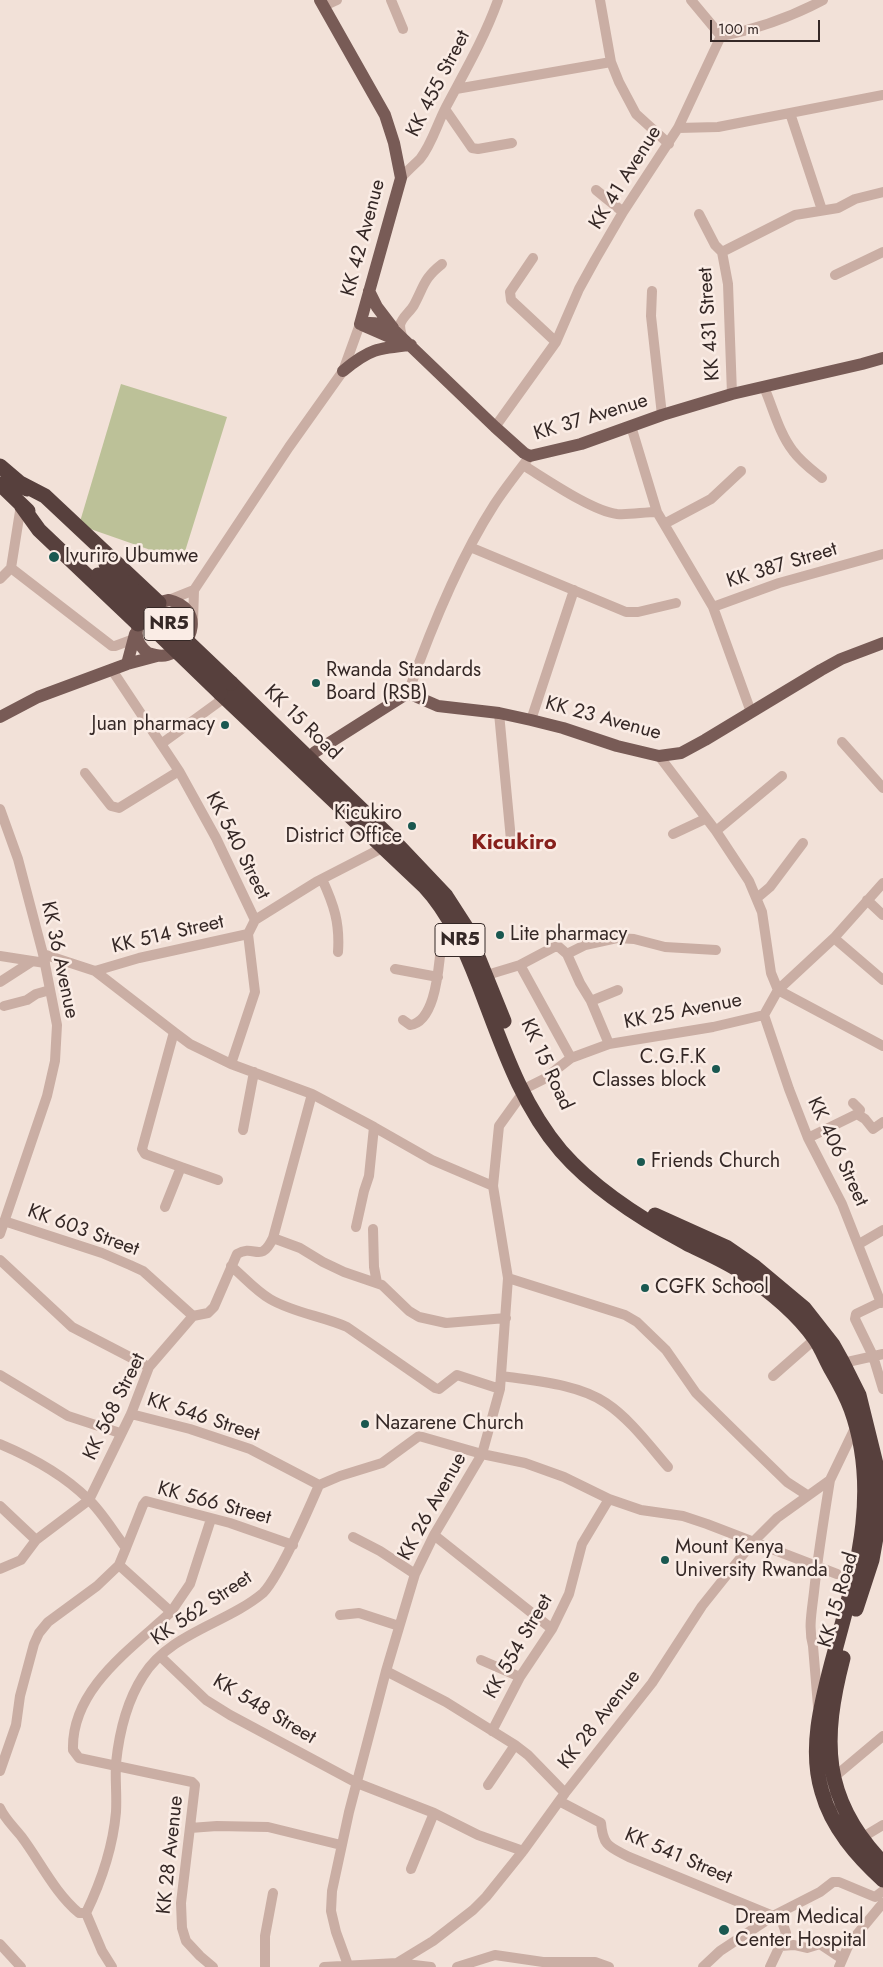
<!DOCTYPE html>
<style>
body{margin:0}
#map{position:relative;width:883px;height:1967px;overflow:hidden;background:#f2e1d8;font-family:Jost,sans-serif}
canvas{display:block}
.scale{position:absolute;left:710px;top:20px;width:110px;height:22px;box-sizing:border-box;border:2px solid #352826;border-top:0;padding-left:6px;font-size:15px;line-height:18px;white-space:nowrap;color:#352826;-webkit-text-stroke:4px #faece5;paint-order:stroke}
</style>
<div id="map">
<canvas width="883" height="1967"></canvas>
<div class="scale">100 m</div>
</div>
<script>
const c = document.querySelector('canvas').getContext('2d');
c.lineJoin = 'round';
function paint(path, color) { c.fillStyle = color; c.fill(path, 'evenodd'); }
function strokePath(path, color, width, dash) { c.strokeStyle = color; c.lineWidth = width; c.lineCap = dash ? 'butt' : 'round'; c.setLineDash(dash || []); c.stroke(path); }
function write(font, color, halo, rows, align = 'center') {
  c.font = font + ' Jost,sans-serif'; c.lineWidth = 5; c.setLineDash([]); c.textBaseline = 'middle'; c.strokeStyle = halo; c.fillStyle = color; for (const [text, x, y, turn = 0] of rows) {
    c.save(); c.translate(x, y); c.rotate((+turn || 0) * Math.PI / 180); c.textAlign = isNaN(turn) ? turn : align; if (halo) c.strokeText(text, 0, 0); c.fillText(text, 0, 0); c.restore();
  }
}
paint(new Path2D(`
 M121,384L227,417L182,561L79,525Z`), '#bcc198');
strokePath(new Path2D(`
 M391,0L403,29
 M600,0L611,62L619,82L636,114L669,144
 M691,0L721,36
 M324,6L337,0
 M456,89L611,62
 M445,109L472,148L478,149L512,143
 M790,113L822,210
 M678,128L718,127L883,95
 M401,178C407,171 414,165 420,159C432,144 437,124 446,107C465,71 484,39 498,0
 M596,190L623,212
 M699,214L715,245L722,252
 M533,258L510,292L511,300L556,342
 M835,275L883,252
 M652,291L651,316L662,415
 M402,336C401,333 400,328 400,325C402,317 410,312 414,305C424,286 424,278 442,264
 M764,387C773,408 779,433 793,451C801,462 812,470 822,478
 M732,394L728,284L722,252L795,215L838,208L855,199L883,192
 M631,426L657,512L713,607
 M495,427L556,342L579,289L595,260L623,212L678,128L721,36C757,29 791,17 823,0
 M523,465C546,479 592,511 617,514C630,515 644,512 657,512
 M21,505L11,568L112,646H115L134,639
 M664,524L711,499L741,471
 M470,547L626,612H638L676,603
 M0,579L11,568
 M169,600L194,590
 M193,622L194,590L289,447L343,371L360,324
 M112,670L179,771L216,838L255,920L248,934L255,992L231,1064L312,1094L374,1127L432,1160L493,1186
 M408,693C430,631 458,561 494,505C505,488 518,472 530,456
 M751,712L713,607L779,583L883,554
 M499,713L511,840
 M531,720L574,590
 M842,742L883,788
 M161,744L220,701
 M659,756L716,831L749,881L762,912L771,973L778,990L883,1046
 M85,773L111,806L119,808L179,771
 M0,809L18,859L43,954L57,1025L55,1061L47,1096L0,1234
 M716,831L782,776
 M673,834L705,819
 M322,879C334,905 340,923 338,952
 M757,898L770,887L803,843
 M867,900L883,915
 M255,920L316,882L384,847
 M834,938L883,980
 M43,954L95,971L174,1032L142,1149L145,1154L181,1167L165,1207
 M567,954L585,945L617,938L634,939L665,947L716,950
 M0,956L45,963
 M520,965L571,1058
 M395,969L438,977
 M95,971L139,958L248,934
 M487,975L520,965L554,947H559L567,954L580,983L591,1001L609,1044
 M0,982L31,962
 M591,1001L618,990
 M4,1006L27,1000L36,994L50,990
 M764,1015L789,1089L808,1138L842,1204L881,1303
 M403,1020L410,1025C434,1022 438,974 440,956L443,951L464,946
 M174,1032L190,1044L231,1064
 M530,1086L544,1079L571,1058L609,1044L713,1027L764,1015L778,990L834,938L883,883
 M853,1103L860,1110L859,1114
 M243,1130L254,1072
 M808,1138L857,1114L865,1119L873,1129L883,1122
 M181,1167L218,1180
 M4,1221L102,1253L130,1265L143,1271L193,1316
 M356,1227L364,1191L369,1176L374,1127
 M373,1229L374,1267L377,1283
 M273,1238L300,1248L323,1262L344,1272L382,1285L409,1311L419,1317L446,1323L506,1318
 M859,1244L883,1230
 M0,1260L72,1327L149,1367
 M231,1266C244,1277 256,1291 270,1299C294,1313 322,1316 347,1327L435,1388L439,1389L457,1375L500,1389
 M508,1278L625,1315L637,1322L666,1350L696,1393L750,1446L787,1482L807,1495
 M883,1301L856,1314L855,1319L873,1356L883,1389
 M843,1363L883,1354
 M0,1375L68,1416L120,1433
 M502,1376C535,1381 578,1384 606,1403C630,1419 649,1445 668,1467
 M773,1376L815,1339
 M131,1414L190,1429L250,1449L319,1485L340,1476L382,1463L419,1436L482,1454L525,1463L564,1477L609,1499
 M0,1444C31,1457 64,1475 88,1499C103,1513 114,1533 126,1548L119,1565L171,1612C131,1649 71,1689 73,1750L79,1758L192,1782L195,1785L181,1903L182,1928L186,1941L200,1956L213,1967
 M0,1506L36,1540L89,1500L131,1414L149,1367L193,1316L208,1313L214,1307L237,1254C255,1243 260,1265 273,1238L312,1094
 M434,1535L552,1629
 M353,1537L380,1551L415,1574
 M126,1548L143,1505L146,1501L230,1523L293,1545
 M0,1569L21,1560L36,1540
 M171,1612L190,1584L211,1519
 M340,1615L359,1613L399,1626
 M161,1657L206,1700L230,1715L357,1783L434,1813L478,1835L523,1851
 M481,1660L520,1677
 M386,1671L446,1702L515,1745L528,1755L565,1793
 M818,1706L813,1646C808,1628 812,1610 814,1592C818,1554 824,1517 830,1480
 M492,1731L520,1677L552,1629L569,1594L582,1544L609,1499L641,1510L683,1516L707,1524L837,1574
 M0,1771L16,1725L20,1696L34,1644L39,1633L48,1622L97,1586L119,1565
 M833,1778L883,1736
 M488,1785L515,1745
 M559,1801L601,1823C603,1847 610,1847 629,1857L773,1916
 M0,1808C5,1819 13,1826 21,1836C40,1861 54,1892 79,1913H86C101,1882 113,1846 116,1812C117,1795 115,1779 116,1763C119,1734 127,1701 143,1676C170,1633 226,1624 263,1593C269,1587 274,1578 278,1571C294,1543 306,1515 319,1485
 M190,1828L217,1826L268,1827L341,1845
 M858,1840L883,1825
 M411,1869L434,1813
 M86,1913L102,1951L112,1967
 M0,1944L21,1967
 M780,1946L794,1945L807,1948L820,1944L841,1958
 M397,1963L431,1967
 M348,1965L336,1932L331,1911L332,1891L349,1812L386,1671L415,1574L434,1535L482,1454L500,1389L508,1278L493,1186L499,1126L522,1094
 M265,1967V1936L273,1893
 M324,1967L397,1963L433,1941L473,1910L486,1897L523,1851L565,1793L652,1683L702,1606L754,1541L777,1518L830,1480L856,1426
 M457,1967L495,1955L543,1962H595L609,1967
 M703,1967L720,1951L773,1916L820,1892L833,1882H839L875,1897L883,1891
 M770,1967L786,1933L779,1913
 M839,1967L849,1944L883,1903`), '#caaea4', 10);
strokePath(new Path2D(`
 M320,0L385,115L394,143L401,178L360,324
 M369,291L377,307L393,328
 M360,324C374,321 384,324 396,332L495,427L524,453L530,456L581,444L662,415L732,394L862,364L883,358
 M362,325L401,342
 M343,371C369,349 378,348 411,345
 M169,600C204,608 195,646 167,655C161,657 154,655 148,653C123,634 144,605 169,600Z
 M127,664L135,634
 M0,717L38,697L127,664L157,656
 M315,752L408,693L438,706L499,713L531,720L563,728L617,746L659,756L681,753L705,740L821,670L841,659L883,643`), '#785b56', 12);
strokePath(new Path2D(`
 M0,466L27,489
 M20,483L45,496L159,603
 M0,484L28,511
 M21,505L39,530L138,624
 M231,683L392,839L446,896L466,927L504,1021
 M220,693L424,886C450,914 465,949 479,985C501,1042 520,1103 561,1151C595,1190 641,1219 686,1243C704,1252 723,1260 740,1271C767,1289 796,1312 815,1339C822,1349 826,1361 832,1371C839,1383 846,1396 851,1409C882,1495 854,1578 832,1662C821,1704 809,1750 822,1792C832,1828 857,1856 883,1880
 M655,1215L726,1247L755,1267L804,1308L833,1345L843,1363L859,1395L876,1464L877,1532L872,1560L856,1609
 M843,1658C822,1739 821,1799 883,1863`), '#57403d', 15);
strokePath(new Path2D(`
 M106,564L231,683
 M98,575L220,693`), '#57403d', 15);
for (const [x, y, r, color] of [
 [54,557,6,"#1a5850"],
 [316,683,5,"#1a5850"],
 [225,725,5,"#1a5850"],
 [412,826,5,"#1a5850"],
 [500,935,5,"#1a5850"],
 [716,1069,5,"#1a5850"],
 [641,1162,5,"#1a5850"],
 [645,1288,5,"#1a5850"],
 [365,1424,5,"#1a5850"],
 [665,1560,5,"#1a5850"],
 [724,1930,6,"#1a5850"]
]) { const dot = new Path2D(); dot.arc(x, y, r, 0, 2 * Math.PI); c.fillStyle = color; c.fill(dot); strokePath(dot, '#faece5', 2); }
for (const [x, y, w] of [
 [169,624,50],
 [460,940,50]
]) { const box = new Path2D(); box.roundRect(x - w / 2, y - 16.5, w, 33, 4); c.fillStyle = '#faece5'; c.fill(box); strokePath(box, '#352826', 1); }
write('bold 19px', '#352826', null, [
 ["NR5",169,624],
 ["NR5",460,940]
]);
write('20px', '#352826', '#faece5', [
 ["KK 455 Street",439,84,-63],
 ["KK 41 Avenue",626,178,-58],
 ["KK 42 Avenue",364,238,-75],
 ["KK 431 Street",710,324,-94],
 ["KK 37 Avenue",591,418,-17],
 ["KK 387 Street",782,566,-17],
 ["KK 23 Avenue",603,719,15],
 ["KK 15 Road",302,723,44],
 ["KK 540 Street",237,846,63],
 ["KK 514 Street",168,935,-13],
 ["KK 36 Avenue",59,960,78],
 ["KK 25 Avenue",683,1012,-11],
 ["KK 15 Road",546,1065,65],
 ["KK 406 Street",837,1152,65],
 ["KK 603 Street",83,1231,20],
 ["KK 568 Street",115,1407,-64],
 ["KK 546 Street",203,1418,18],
 ["KK 566 Street",214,1504,15],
 ["KK 26 Avenue",433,1507,-61],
 ["KK 15 Road",839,1600,-74],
 ["KK 562 Street",202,1609,-34],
 ["KK 554 Street",519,1647,-60],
 ["KK 548 Street",264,1710,31],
 ["KK 28 Avenue",600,1720,-52],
 ["KK 28 Avenue",171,1855,-84],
 ["KK 541 Street",678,1857,23]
]);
write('20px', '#352826', '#faece5', [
 ["Ivuriro Ubumwe",65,557],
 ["Rwanda Standards",326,671],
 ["Board (RSB)",326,694],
 ["Juan pharmacy",215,725,"right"],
 ["Kicukiro",402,814,"right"],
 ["District Office",402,837,"right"],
 ["Lite pharmacy",510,935],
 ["C.G.F.K",706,1058,"right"],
 ["Classes block",706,1081,"right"],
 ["Friends Church",651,1162],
 ["CGFK School",655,1288],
 ["Nazarene Church",375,1424],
 ["Mount Kenya",675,1548],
 ["University Rwanda",675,1571],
 ["Dream Medical",735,1918],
 ["Center Hospital",735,1941]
], 'left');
write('bold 22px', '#87201c', '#faece5', [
 ["Kicukiro",514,844]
]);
</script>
